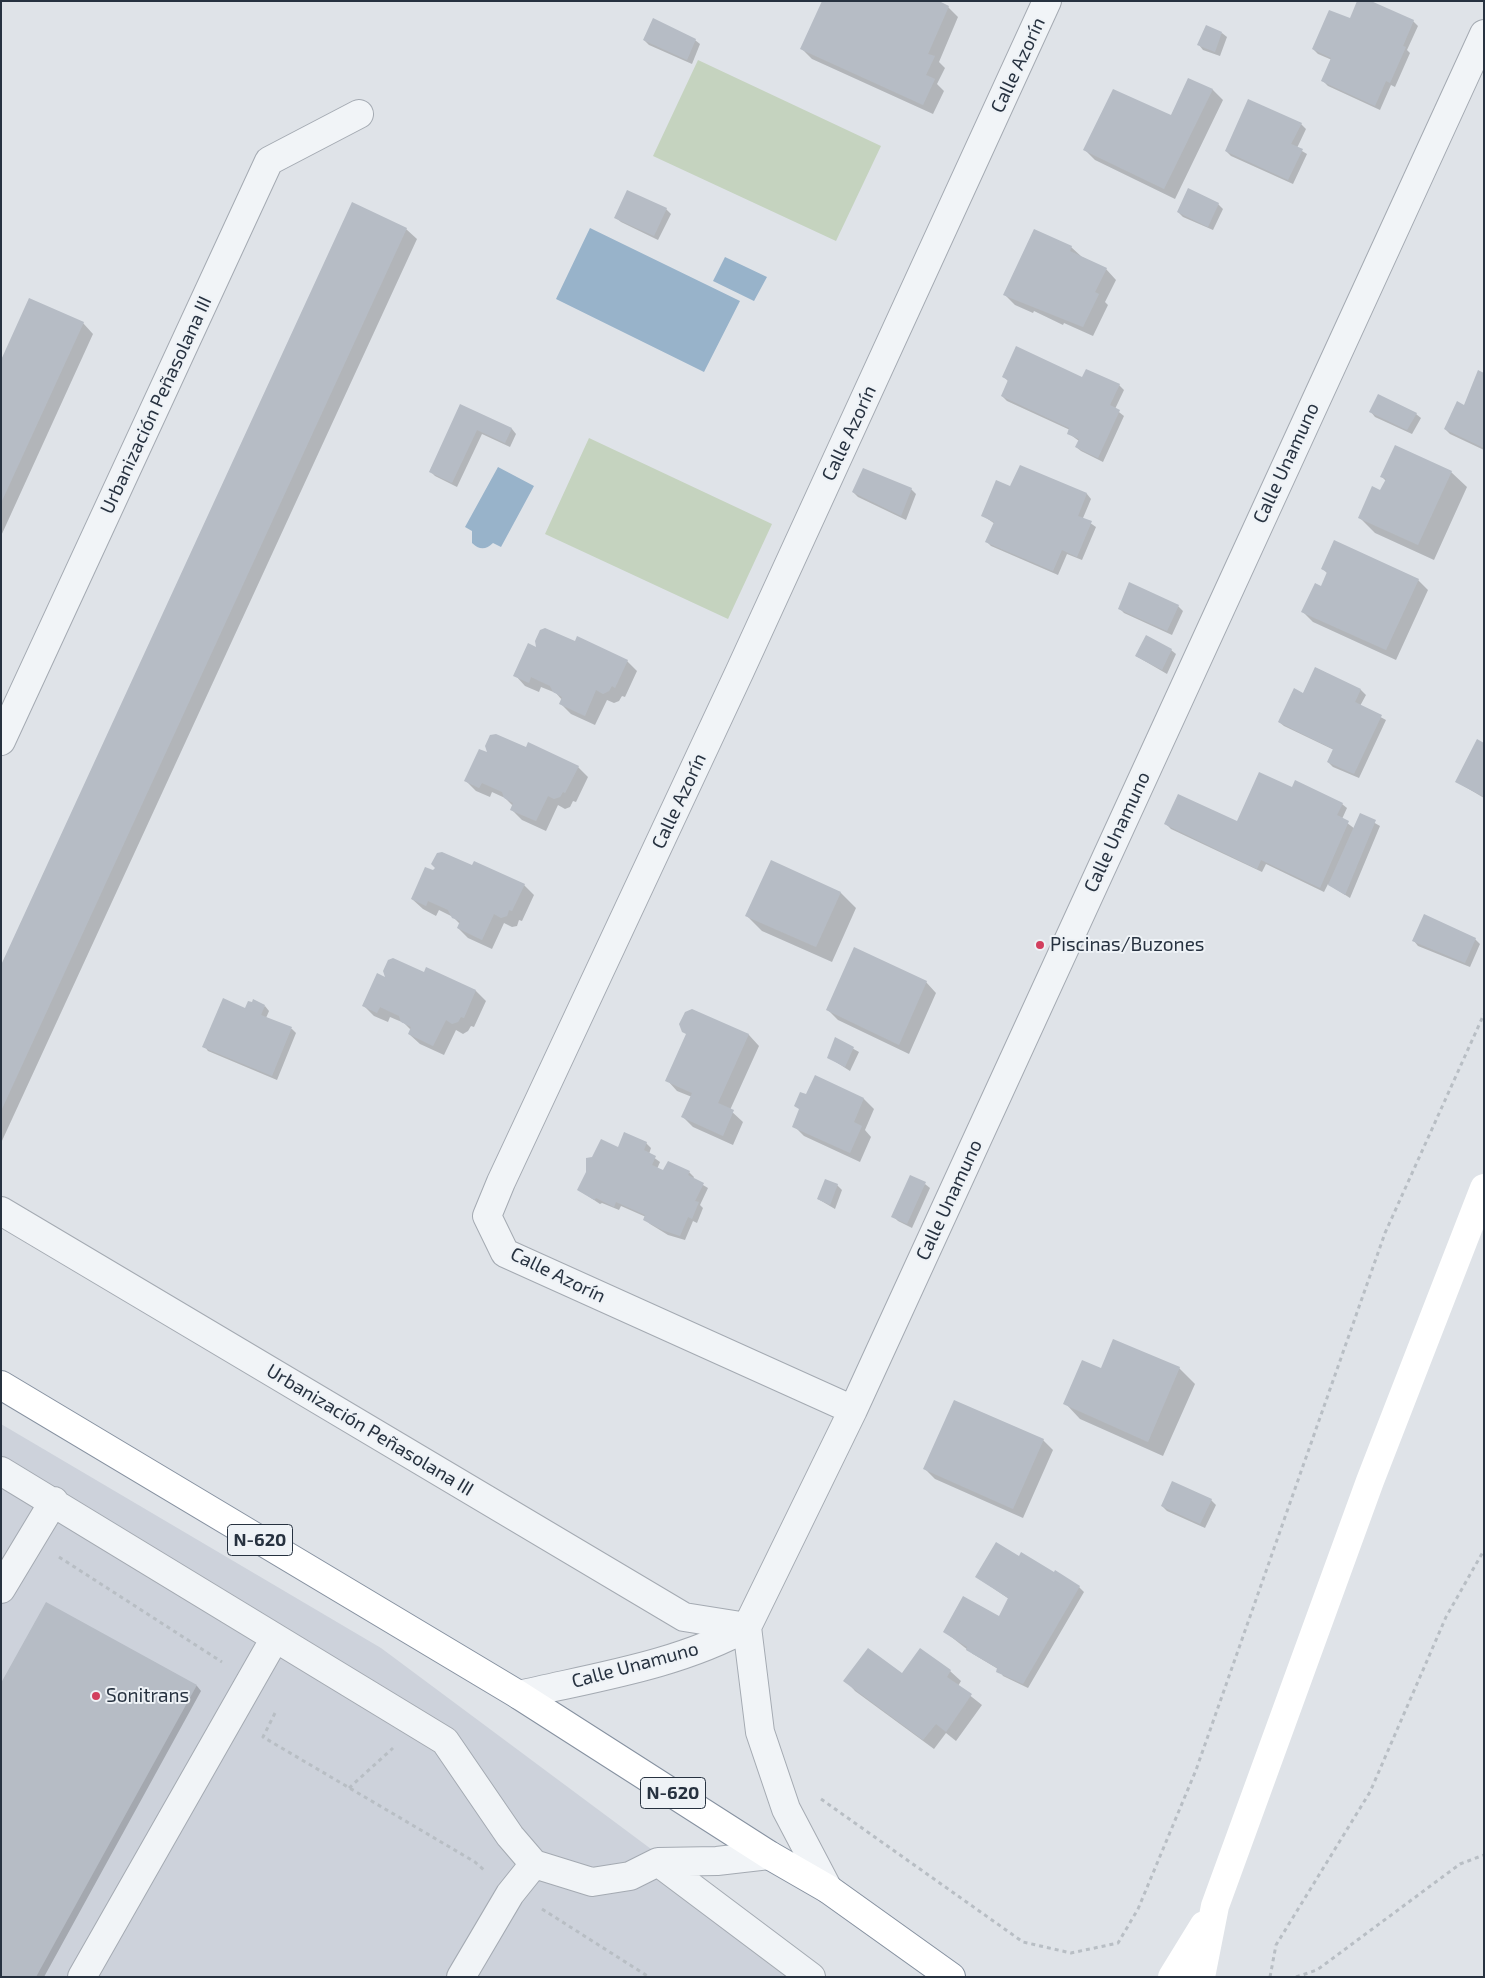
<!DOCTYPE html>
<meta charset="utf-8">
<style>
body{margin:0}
#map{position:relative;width:1485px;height:1978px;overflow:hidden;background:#dfe3e8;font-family:"Exo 2",sans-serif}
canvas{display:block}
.frame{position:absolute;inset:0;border:2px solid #273240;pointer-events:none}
</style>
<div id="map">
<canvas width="1485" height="1978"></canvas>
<div class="frame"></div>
</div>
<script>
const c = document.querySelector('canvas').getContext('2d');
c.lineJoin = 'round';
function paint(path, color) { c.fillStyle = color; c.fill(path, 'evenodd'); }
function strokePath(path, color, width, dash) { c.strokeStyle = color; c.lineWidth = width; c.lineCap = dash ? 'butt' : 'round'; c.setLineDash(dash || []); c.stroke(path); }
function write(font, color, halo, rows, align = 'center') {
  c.font = font + ' "Exo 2",sans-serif'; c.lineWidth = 4; c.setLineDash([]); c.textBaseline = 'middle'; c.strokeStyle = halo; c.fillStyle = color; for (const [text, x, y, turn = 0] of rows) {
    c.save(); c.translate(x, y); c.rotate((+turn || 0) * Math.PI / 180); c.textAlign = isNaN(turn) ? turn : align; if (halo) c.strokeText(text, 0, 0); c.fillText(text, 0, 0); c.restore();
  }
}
paint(new Path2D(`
 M1,1424L381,1648L823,1977H1Z`), '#cdd2db');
paint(new Path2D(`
 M698,60L881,146L836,241L653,156Z
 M589,438L772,524L728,619L545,534Z`), '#c5d3bf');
paint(new Path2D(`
 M590,228L740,301L704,372L556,299Z
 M725,257L767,277L754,301L713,281Z
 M498,467L534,486L501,547L493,543C486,550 479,550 472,543V531L465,527Z`), '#98b3ca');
paint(new Path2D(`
 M1368,1L1413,21L1418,26L1407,50L1410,53L1395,87L1391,85L1380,110L1328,86L1323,81L1332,60L1318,54L1313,49L1350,20Z
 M948,7L958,17L939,62L945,68L937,84L944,91L933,114L812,59L802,49Z
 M1222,33L1227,37L1220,56L1203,50L1199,45Z
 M644,40H695L700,44L692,64L649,45Z
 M1189,79L1213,90L1223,100L1175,199L1095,160L1085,150L1171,116Z
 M1301,124L1306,129L1297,148L1307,154L1293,184L1231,156L1226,151Z
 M1218,204L1223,209L1213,230L1183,217L1178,212Z
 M666,209L671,214L658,240L621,222L616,218Z
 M406,229L417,239L1,1143V967Z
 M1071,247L1082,257L1106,269L1116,280L1105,302L1108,305L1093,336L1064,323L1063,325L1034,311L1033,313L1015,305L1005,295Z
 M83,323L93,334L1,536V363Z
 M1484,374V450L1450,434L1445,429L1464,406Z
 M1003,376L1083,379L1119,385L1124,390L1115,409L1124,416L1103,462L1081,451L1076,447L1079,441L1068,433L1070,430L1007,401L1002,396L1008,381Z
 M461,406L512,429L516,434L510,447L482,434L457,487L435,476L430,471Z
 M1371,412L1416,414L1421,418L1412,434L1375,417Z
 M1020,467L1087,494L1091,499L1083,518L1096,527L1082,560L1067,554L1058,575L991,546L986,541L995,524L982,515L1011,488Z
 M1451,472L1467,487L1434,560L1375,533L1359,517L1381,492L1386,481L1382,477Z
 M911,489L916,494L906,520L858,497L853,492Z
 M1322,568L1418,580L1428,590L1396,660L1313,622L1303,612L1322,587L1328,574Z
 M1178,606L1183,611L1172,635L1124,613L1120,609Z
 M575,643L627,661L637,671L625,697L622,696L619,701L614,703L607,700L595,725L571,714L561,704L562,700L556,693L541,687L539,692L525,686L515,675L538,649Z
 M1171,650L1176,654L1167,674L1136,656Z
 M1316,668L1361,690L1366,695L1360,706L1386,720L1359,778L1333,767L1328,762L1334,750L1284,726L1279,722L1303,694Z
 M1484,744V798L1457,782Z
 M526,749L578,767L588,777L576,802L573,801L570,807L565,809L558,805L546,831L522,820L512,810L513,806L505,798L492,792L490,797L476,791L466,781L488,755Z
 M1293,788L1342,804L1347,808L1342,819L1355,829L1361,815L1380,826L1350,898L1328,884L1324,892L1266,864L1262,872L1171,829L1166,824L1237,823Z
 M771,862L841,893L856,908L832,962L762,931L747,916Z
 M473,867L524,885L534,895L522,921L519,920L517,926L512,927L504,923L492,949L468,938L458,928L460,924L453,917L439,910L436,916L423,909L412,899L434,872Z
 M1475,939L1480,944L1470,967L1418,946L1414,941Z
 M424,973L476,991L486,1001L474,1027L471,1026L468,1031L463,1034L456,1030L444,1055L420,1044L409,1034L411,1030L404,1023L390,1017L388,1022L374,1016L364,1006L386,979Z
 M926,982L936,993L909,1054L838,1020L828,1010Z
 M265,1006L269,1011L266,1018L292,1029L296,1033L277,1080L208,1051L204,1046Z
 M692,1010L749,1035L759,1046L730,1110L743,1122L733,1145L693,1127L683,1117L692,1097L677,1091L667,1080L687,1035Z
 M836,1039L859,1052L850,1071L828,1057Z
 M815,1077L864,1099L874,1109L865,1130L871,1137L860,1162L804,1136L794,1126Z
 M646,1143L651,1148L649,1154L660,1162L657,1169L664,1172H689L694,1177L693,1179L708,1188L700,1205L703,1208L697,1223L693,1221L685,1240L668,1235L650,1224L645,1219L646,1217L621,1206L619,1210L602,1203L600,1204L579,1190L618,1148Z
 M925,1184L930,1188L912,1228L898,1221L893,1216Z
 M837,1185L842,1190L835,1209L818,1199Z
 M1179,1368L1195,1384L1163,1456L1080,1419L1065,1403L1101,1369Z
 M1043,1440L1053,1450L1023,1518L935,1479L925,1469Z
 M1211,1500L1216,1505L1205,1528L1167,1511L1162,1506Z
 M1020,1557L1079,1587L1084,1592L1028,1688L1003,1676L998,1669L973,1654L945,1632L999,1617L1009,1599L977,1577Z
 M46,1603L197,1686L201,1691L44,1977H1Z
 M920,1650L950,1671L961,1681L958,1686L982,1705L956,1741L946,1733L934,1749L855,1691L845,1680L902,1675Z`), '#0003');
paint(new Path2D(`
 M822,1H939L949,6L928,54L935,56L926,75L935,79L923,105L800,49Z
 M1357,1H1371L1414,20L1403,46L1406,47L1390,83L1386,81L1375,106L1321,81L1331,58L1312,49L1329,10L1350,18Z
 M653,18L696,39L687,60L643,40Z
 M1206,25L1222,32L1215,52L1197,45Z
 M1188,78L1213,89L1164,189L1083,150L1113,89L1171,115Z
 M1248,99L1302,123L1291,144L1303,149L1288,180L1225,151Z
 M1188,188L1219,203L1208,227L1177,212Z
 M627,190L667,208L654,236L614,218Z
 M352,202L407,228L1,1111V965Z
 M1034,229L1072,246L1070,251L1107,268L1095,292L1099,294L1083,327L1003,295Z
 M29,298L84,322L1,503V360Z
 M1016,346L1082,377L1086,369L1120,384L1110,405L1120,410L1098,458L1075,447L1079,439L1067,434L1069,428L1001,396L1008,380L1002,377Z
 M1478,370L1484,373V448L1444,429L1457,401L1464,405Z
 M1378,394L1417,413L1407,430L1369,412Z
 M460,404L512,428L505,443L477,430L452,483L429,472Z
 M1395,445L1452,471L1418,545L1358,518L1372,486L1380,490L1386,479L1380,477Z
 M1020,465L1087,493L1078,516L1092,521L1077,557L1062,550L1053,571L985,542L994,522L981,516L996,480L1010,486Z
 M863,468L912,488L901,516L852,492Z
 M1334,540L1419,579L1386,650L1301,612L1315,583L1321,586L1327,572L1321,569Z
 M1129,582L1179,605L1167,631L1118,609Z
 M545,628L575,641L577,636L628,660L615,688L612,686L609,691L603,694L596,690L585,716L559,704L562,697L553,692L550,686L531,677L529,683L513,676L528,643L536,647L535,641L540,630Z
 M1146,635L1172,649L1162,670L1135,656Z
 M1315,667L1361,689L1355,702L1382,715L1354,774L1327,762L1333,749L1278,722L1294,688L1303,693Z
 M496,734L526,747L528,742L579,766L565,793L563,792L560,797L554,799L548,796L536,821L510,810L513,803L504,798L502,792L482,783L479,788L464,781L479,749L487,752L485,746L490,735Z
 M1477,739L1484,743V797L1455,782Z
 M1259,772L1292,787L1295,780L1343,803L1337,815L1349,821L1320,888L1261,860L1257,869L1164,824L1178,794L1237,821Z
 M1360,813L1376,820L1345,895L1328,885Z
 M442,852L472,865L474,861L525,884L512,911L509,910L507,916L501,918L494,914L482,940L457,928L460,921L452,918L448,910L428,901L426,906L411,899L425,867L433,870L435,868L431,864L437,853Z
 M771,860L841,892L816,947L745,916Z
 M1424,914L1476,938L1465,963L1412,941Z
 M854,947L927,981L899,1045L826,1010Z
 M393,958L424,972L426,967L476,990L464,1018L461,1017L458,1022L452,1024L446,1020L433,1046L408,1034L411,1027L401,1022L399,1016L380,1007L377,1013L362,1006L377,973L385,977L383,971L388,960Z
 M223,998L245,1008L248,1001L252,1002L253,999L265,1005L261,1015L292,1027L272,1076L202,1047Z
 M692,1009L749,1034L718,1103L734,1110L723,1136L681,1117L692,1093L665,1081L686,1034L682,1032L679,1024L685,1012Z
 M835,1037L854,1047L845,1067L827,1058Z
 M815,1075L864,1098L854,1122L862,1126L850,1153L792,1127L799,1109L794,1106L800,1092L806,1094Z
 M624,1132L647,1142L644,1150L656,1156L652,1165L663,1170L668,1161L690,1171L688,1175L704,1183L695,1201L699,1202L692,1219L688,1217L680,1236L662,1230L643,1220L645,1215L616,1202L614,1207L596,1198L594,1200L577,1190L586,1172V1158L592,1157L601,1139L618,1147Z
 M910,1175L926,1182L907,1224L891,1217Z
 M825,1179L838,1184L830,1205L817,1199Z
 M1113,1339L1180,1367L1148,1442L1063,1404L1082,1360L1101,1368Z
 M954,1400L1044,1439L1013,1509L923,1469Z
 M1172,1481L1212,1499L1200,1524L1161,1506Z
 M996,1542L1019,1556L1021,1552L1054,1572L1055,1570L1080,1586L1023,1684L996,1672L997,1668L966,1650L967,1647L943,1632L963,1596L999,1616L1008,1598L975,1577Z
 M46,1602L197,1685L36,1977H1V1683Z
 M868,1648L902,1673L920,1648L951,1670L947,1677L972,1694L946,1732L936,1724L923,1740L843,1681Z`), '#b6bcc5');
const street = new Path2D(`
 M1,741L269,161L359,114
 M1,1211L684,1617L747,1627
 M853,1410L505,1253L487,1216L501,1182L739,673L1047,1
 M1,1471L445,1741L510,1836L534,1864L592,1882L630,1876L658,1862L717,1861L769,1855
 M1,1589L54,1501
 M519,1695C596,1677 678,1665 747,1627
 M658,1862L811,1977
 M828,1889L786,1809L760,1732L747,1627L853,1410L1484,34
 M82,1977L275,1638
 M461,1977L510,1894L534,1864`);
const highway = new Path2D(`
 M1,1385L519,1695L769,1855L828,1889L951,1977`);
strokePath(street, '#a4aab2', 30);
strokePath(highway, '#8691a0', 30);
strokePath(new Path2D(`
 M59,1557L222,1662
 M275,1713L263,1737L475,1862L485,1871
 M349,1788L393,1748
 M821,1799L1023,1942L1071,1953L1118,1943L1138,1909L1196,1770L1385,1233L1484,1014
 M542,1909L649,1977
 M1270,1977L1276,1945L1370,1792L1446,1617L1484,1550
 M1296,1977L1317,1970L1460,1864L1484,1855`), '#b8bec4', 3, [4, 4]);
strokePath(street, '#f1f4f7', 28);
strokePath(new Path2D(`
 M1172,1977L1204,1925
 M1201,1977L1215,1906L1370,1481L1484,1188`), '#fff', 28);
strokePath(highway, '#fff', 28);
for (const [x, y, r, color] of [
 [1040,945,5,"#d23f5e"],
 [96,1696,5,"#d23f5e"]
]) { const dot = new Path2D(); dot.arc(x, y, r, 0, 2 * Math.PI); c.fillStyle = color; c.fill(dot); strokePath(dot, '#eef2f6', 2); }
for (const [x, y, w] of [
 [260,1540,65],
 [673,1793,65]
]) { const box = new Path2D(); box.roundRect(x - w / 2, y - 15.5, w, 31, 4); c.fillStyle = '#eef2f6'; c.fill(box); strokePath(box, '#273240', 1); }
write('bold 18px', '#273240', null, [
 ["N-620",260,1540],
 ["N-620",673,1793]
]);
write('19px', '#273240', '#eef2f6', [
 ["Calle Azorín",1018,65,-65],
 ["Urbanización Peñasolana III",156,405,-65],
 ["Calle Azorín",849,433,-65],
 ["Calle Unamuno",1286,463,-65],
 ["Calle Azorín",679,801,-65],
 ["Calle Unamuno",1117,832,-65],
 ["Calle Unamuno",949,1200,-65],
 ["Calle Azorín",558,1275,26],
 ["Urbanización Peñasolana III",370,1430,31],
 ["Calle Unamuno",635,1665,-15]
]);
write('19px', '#273240', '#eef2f6', [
 ["Piscinas/Buzones",1050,945],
 ["Sonitrans",106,1696]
], 'left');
</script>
